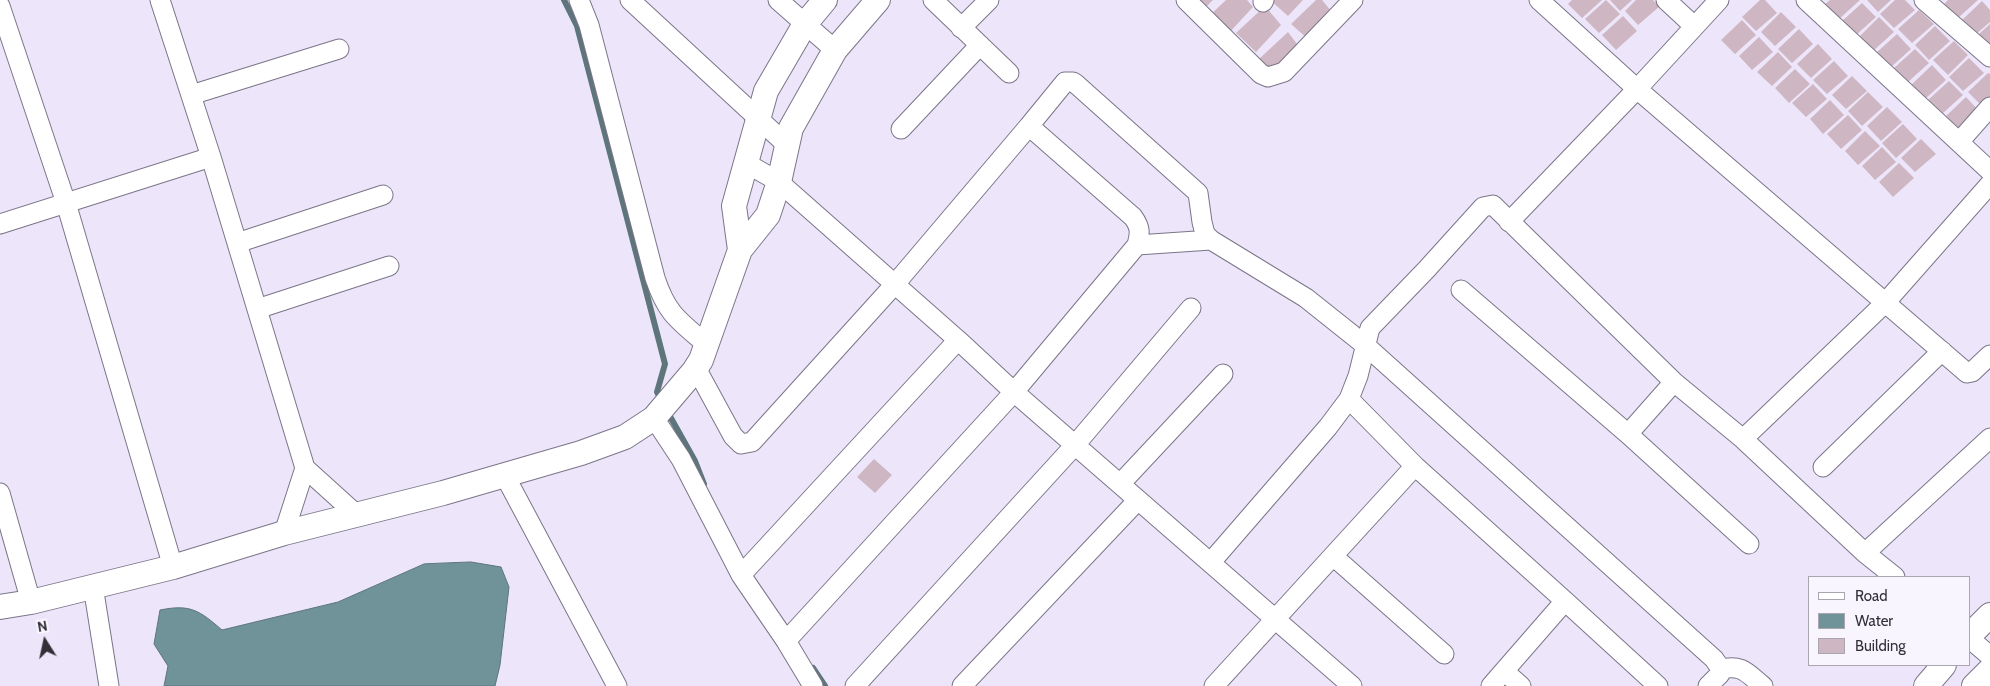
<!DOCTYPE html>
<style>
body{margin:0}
#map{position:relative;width:1990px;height:686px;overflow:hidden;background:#ede6fb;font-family:Cabin,sans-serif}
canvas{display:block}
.legend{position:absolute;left:1808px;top:576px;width:162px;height:90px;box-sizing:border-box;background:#f8f5fe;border:1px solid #a9a6af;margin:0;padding:6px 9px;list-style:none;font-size:15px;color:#322f38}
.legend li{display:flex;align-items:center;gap:10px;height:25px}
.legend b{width:25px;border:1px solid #a9a6af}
.north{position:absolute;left:20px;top:616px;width:50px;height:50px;-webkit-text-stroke:4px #f8f5fe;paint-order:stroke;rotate:350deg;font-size:14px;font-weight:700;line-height:20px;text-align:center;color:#322f38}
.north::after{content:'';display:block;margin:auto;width:18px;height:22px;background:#322f38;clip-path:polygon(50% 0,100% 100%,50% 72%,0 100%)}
</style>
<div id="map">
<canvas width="1990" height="686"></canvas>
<ul class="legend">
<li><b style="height:6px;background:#fff"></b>Road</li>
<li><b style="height:14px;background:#6f9398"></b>Water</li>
<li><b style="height:14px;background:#ceb7c2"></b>Building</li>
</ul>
<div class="north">N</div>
</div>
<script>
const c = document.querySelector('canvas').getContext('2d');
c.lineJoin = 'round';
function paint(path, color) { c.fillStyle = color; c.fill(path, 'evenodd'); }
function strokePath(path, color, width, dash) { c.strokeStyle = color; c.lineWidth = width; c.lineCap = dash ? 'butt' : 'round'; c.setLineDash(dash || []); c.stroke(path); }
const water = new Path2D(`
 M471,562L501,567L509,587L500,665L495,686H164L168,666L154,644L160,610C190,604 199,610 222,630L338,602L424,564Z`);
paint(water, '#6f9398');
strokePath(water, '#5d757b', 1);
strokePath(new Path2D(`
 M564,0L577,26L665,364L657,392L662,402
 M667,411L695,461L704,484
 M813,668L825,686`), '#5d757b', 6);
paint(new Path2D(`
 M1197,0H1213L1205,8Z
 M1226,0H1247L1253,7L1228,34L1209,16Z
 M1270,0H1303L1288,16Z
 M1316,0H1322L1333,13L1308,39L1291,24Z
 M1572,0H1602L1582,18L1568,4Z
 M1606,0L1620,14L1599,33L1585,19Z
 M1610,0H1632L1620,11Z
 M1636,0H1653L1660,6L1638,25L1625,11Z
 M1760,0H1765L1777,13L1756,31L1742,17Z
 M1830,0H1860L1838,20L1824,5Z
 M1867,0H1891L1878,12Z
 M1895,0H1905L1915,10L1894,28L1880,14Z
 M1948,0H1978L1958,18L1944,4Z
 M1982,1L1990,10V22L1975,35L1961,21Z
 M1862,3L1876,17L1855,36L1841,22Z
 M1265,6L1281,25L1256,52L1236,33Z
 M1919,10L1934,24L1912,43L1898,29Z
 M1781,12L1796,27L1775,46L1761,32Z
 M1623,16L1637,31L1616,50L1602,35Z
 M1879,17L1894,32L1873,51L1859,37Z
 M1742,20L1756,35L1735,54L1721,40Z
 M1990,24V48L1978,35Z
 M1935,26L1950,41L1929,60L1915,45Z
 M1799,29L1813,44L1792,63L1778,49Z
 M1288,32L1300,48L1276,74L1259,59Z
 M1897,34L1911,49L1890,68L1876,53Z
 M1759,37L1773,52L1752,70L1739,56Z
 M1954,41L1968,55L1948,75L1933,60Z
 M1818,44L1832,59L1811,78L1797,64Z
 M1915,49L1929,63L1908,82L1894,68Z
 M1778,52L1792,67L1772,86L1757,72Z
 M1969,58L1984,73L1963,91L1949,77Z
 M1834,61L1848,76L1827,94L1813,80Z
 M1932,65L1946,80L1925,99L1911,85Z
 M1795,69L1810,84L1789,103L1775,88Z
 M1988,73L1990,74V99L1982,106L1968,92Z
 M1852,76L1867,91L1846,109L1832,95Z
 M1949,81L1963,95L1942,114L1928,100Z
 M1813,84L1827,99L1806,117L1792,103Z
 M1868,92L1883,107L1862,126L1848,111Z
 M1966,97L1980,112L1959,131L1946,116Z
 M1830,100L1844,115L1823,134L1810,119Z
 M1887,107L1902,122L1881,141L1867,126Z
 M1848,115L1862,130L1841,149L1827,134Z
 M1903,124L1917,139L1896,158L1882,143Z
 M1865,131L1880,146L1858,165L1845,151Z
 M1921,139L1936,154L1915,172L1901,158Z
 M1882,147L1896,162L1875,180L1862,166Z
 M1899,163L1914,178L1893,197L1879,182Z
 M874,459L892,475L875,493L857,477Z`), '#ceb7c2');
const minor = new Path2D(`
 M160,0L211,157L305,468L357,515
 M579,0L589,25L655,278C667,314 678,320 706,344
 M630,0L787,145
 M778,0L835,50
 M933,0L1009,73
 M1186,0L1261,74L1268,77L1284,72L1353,0
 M1666,0L1694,26
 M1719,0L1637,89L1967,373L1972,372L1990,355
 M1806,0L1990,171
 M1924,0L1990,57
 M1263,2L1264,0
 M0,6L66,203L173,567
 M961,28L989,0
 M191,95L339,49
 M1029,126L1065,82H1073L1076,84L1198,193L1202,222L1205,234L1211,240L1306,298L1365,345L1714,659L1721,669L1720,674L1708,686
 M901,129L980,45
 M1959,142L1990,107
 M746,163L779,182L958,340L1014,392L1352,686
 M1509,222L1637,89L1539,0
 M0,224L211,157
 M237,243L383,195
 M1137,245L1211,240
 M1461,290L1628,434L1674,382
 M257,309L389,266
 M696,368L733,436L741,444L752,442L895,284L1029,126L1133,217C1141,228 1140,233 1137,245L1014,392L786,641
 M1349,399L1415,466
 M654,418L681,459L741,575L786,641L813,686
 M1628,434L1749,544
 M1743,439L1885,303L1990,184
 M1823,467L1942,351
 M505,476L617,686
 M1120,484L1223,374
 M0,493L31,602
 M284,533L305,468
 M1865,553L1990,438
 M1333,556L1444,654
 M1211,562L1328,427L1349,399L1358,376L1370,328L1426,270L1483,207L1493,205L1674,382L1743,439L1865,553L1895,577
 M741,575L958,340
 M93,586L109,686
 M1565,601L1658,686
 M1969,638L1990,656
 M1721,669C1742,664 1747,673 1763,686
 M1504,671L1521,686
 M855,686L1075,445L1191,308
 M962,686L1138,500
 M1214,686L1415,466L1565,601L1491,686`);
const tertiary = new Path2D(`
 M740,250L734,206L766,91L805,24L825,0
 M0,607L31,602L173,567L284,533L443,493L581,453L625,437L654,418L694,371L701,360L740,250L768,215L779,182L791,128L835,50L878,0
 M1969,636L1990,615
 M1926,686L1944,665
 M1974,686L1990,670`);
strokePath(minor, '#7b7588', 21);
strokePath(tertiary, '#7b7588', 26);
strokePath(minor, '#fff', 19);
strokePath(tertiary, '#fff', 24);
</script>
